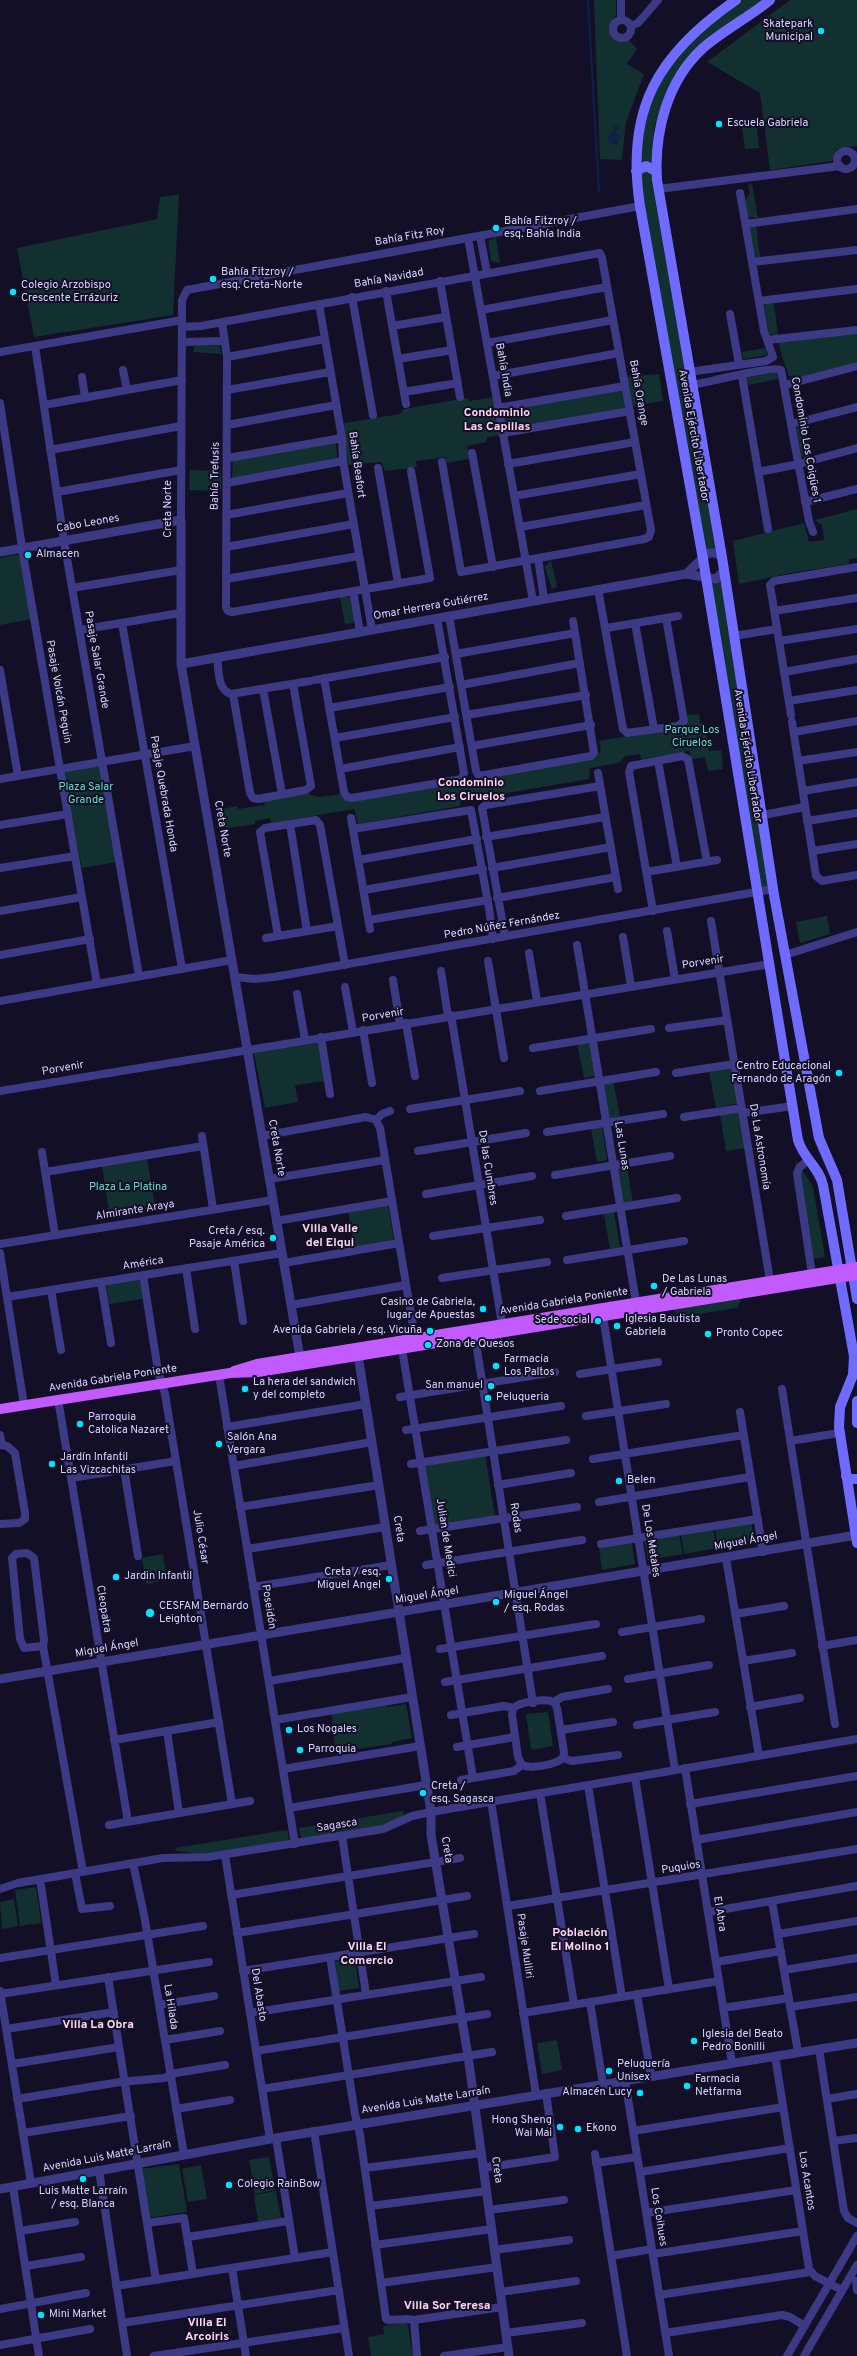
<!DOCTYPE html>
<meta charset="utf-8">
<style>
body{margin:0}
canvas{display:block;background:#130f26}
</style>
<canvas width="857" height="2356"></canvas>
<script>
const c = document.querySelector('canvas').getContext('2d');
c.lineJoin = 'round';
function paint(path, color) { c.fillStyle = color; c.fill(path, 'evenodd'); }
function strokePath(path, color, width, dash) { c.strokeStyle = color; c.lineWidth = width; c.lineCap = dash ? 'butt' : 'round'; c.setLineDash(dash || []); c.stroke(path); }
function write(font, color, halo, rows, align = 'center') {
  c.font = font + ' Overpass,sans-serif'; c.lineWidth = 4; c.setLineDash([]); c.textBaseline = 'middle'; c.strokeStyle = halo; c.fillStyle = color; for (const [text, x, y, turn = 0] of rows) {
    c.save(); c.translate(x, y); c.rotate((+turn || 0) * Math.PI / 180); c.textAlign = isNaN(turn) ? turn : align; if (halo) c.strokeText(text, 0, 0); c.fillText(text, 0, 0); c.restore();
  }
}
paint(new Path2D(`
 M594,0H616V14L610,28L616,37L628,39L637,49L627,64L644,74L626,122L622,160L600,159Z
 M741,0H762L725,26L674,79L666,92L654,128L652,164L643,161L638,163L651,99L679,51Z
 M790,0H857V146L845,147L836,150L832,161L770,170L760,93L707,62Z
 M756,119L759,148L745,149L741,121Z
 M644,167L652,170L655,199L716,550L706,553L639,179Z
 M752,184L758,218L748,217L745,201L750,194L748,185Z
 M179,194L173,315L34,337L17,248L157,219L160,197Z
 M756,225L760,257L756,258L750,228Z
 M496,237L500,263L491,261L488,241Z
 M767,304H774L778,335L769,334L764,306Z
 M857,331V362L798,378L789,376C787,370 778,345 779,342Z
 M195,346H219L222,354L193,352Z
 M765,348L767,355L743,359L742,352Z
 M777,372L778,379L748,385L746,378Z
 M659,374L663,401L632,406L626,377Z
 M621,389L625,410L505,430L502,409Z
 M493,397L501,435L487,437L486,442L467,446L469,459L447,463L445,457L416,461L417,467L385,471L381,462L348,465L344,423L400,414L404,409L466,398L470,401Z
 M805,425L810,456L805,458L801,456L796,429Z
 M336,442L337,459L232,479L233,459Z
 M190,470L221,471V491L189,490Z
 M857,509V558L849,559V564L790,573L739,584L733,541L804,523L809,542L824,540L822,525L815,520Z
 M20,554L31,619L0,625V558Z
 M551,560L557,587L552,589L545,567Z
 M722,579L769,886L762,888L759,885L710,581Z
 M347,596L350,598L354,619L353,623L345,624L340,597Z
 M699,714L700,723H705L709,751L721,750L723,769L708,771L705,757L692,759L689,751L641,759L640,754L625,756L619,763L590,768L589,779L461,801L460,806L358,824L354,809L271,823L270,818L255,821V824L222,829L219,810L237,806L238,809L265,805L264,801L308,794L318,797L341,794L344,800L351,802L454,783L455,788L491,782V776L596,757L601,750L599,741L681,727L687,715Z
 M96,765L99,767L116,862L82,868L64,774L65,770Z
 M827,916L830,934L800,943L796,922Z
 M589,1041L595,1076L584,1078L577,1043Z
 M318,1043L325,1081L295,1085L298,1102L265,1108L254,1053Z
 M731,1067L738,1103L716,1108L709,1071Z
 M613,1080L620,1116L607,1120L600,1082Z
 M740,1111L746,1148L726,1151L720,1115Z
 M602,1126L607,1160L597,1162L591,1128Z
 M147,1159L156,1211L110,1218L102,1166Z
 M796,1161L813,1187L825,1257L812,1259Z
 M627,1166L633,1203L623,1204L617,1168Z
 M388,1205L394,1241L354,1247L348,1211Z
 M614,1212L620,1247L610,1249L604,1214Z
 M139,1278L143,1299L109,1304L106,1283Z
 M745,1292L737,1308L678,1317L669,1304Z
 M485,1455L495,1517L435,1527L425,1465Z
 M751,1522L755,1541L718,1546L715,1529Z
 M713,1529L717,1548L684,1554L681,1535Z
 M679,1534L683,1554L648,1560L644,1540Z
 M632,1543L635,1564L602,1570L599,1548Z
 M163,1554L167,1580L146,1584L142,1558Z
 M386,1704L387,1707L406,1704L412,1738L392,1742V1744L336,1752L331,1712Z
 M548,1712L553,1746L531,1750L526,1714Z
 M403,1811L404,1815L389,1824L301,1838L299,1828Z
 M287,1830L289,1840L203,1854L177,1851L175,1848Z
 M36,1887L41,1923L20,1926L15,1890Z
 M14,1899L18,1926L2,1929L0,1902Z
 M355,1957L359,1988L339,1991L335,1961Z
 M557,2040L562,2070L542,2074L537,2043Z
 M269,2157L275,2190L255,2194L249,2160Z
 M179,2164L187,2212L147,2218L140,2169Z
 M201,2165L207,2199L188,2202L182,2169Z
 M276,2191L281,2218L258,2222L254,2195Z
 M407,2322L413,2356H371L368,2337L384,2334L383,2326Z`), '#12302f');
paint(new Path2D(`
 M616,125L619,127L616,132L620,136V140L617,144H612L608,141V136L614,131L613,127Z`), '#0c2248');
strokePath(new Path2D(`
 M588,0L599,191`), '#0c2248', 2);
strokePath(new Path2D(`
 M621,0V20
 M613 29a9 9 0 1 1 18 0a9 9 0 1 1-18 0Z
 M631,26L638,23L658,0
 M837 160a9 9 0 1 1 18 0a9 9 0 1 1-18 0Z
 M658,189L840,166
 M746,224L857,209
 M480,236L487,273
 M468,238L533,601
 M752,262L857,250
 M440,281L460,397
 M386,291L406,404
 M352,297L373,415
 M759,301L857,289
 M319,304L342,438L343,461L372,630
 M481,310L607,287
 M730,314L739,364
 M222,322L227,357L226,607L228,611L232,612L430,578L411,471
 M392,326L446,317
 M182,327L201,326L600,253L602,258L651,530L649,537L644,539L461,572L442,462
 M767,340L857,330
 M182,342L225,341
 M487,343L613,320
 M35,346L64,541L139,976
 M0,352L182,320
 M227,357L325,339
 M398,359L452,350
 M123,370L127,390
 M689,372L766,361L773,357L764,331L740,193
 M493,376L619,353
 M742,376L768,529
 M82,377L85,398
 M692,385C705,383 775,365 781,370L809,521L813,532
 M785,385L857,366
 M227,390L330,372
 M404,392L458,383
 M0,403L24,560L97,984
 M44,405L182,380
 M498,408L625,386
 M792,424L857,407
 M227,425L336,405
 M503,433L630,411
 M50,450L181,426
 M472,453L493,567
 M228,458L342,438
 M508,464L635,442
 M378,468L398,583
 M758,472L799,464L857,448
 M227,483L343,461
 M57,492L181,470
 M514,496L641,474
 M805,502L857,489
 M226,515L348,493
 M181,520L182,300L187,290L640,206
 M520,527L646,505
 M226,547L354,524
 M538,558L544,599
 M226,579L359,556
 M72,588L181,570
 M598,589L623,729L627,733L678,726L684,721L666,618
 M353,591L360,632
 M774,611L857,598
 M449,616L476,771L479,776L591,756L594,753L573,621
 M122,623L182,969
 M635,623L654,729
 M606,628L678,616
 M80,630L180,613
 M734,636L777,629
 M779,641L857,629
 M456,654L575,633
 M217,657C219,670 217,690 231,694L310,681
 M0,670L18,776
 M784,672L857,659
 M324,678L344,792L347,797L352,798L462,779L464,773L437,618
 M315,680L445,657
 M461,685L580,663
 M263,689L282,794
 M233,694L250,793L253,798L258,799L306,790L311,786L293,684
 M789,701L857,690
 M329,708L450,687
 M466,715L586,695
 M791,715L770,585L774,581L857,567
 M792,722L816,876L822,881L857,875
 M794,732L857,721
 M335,738L455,717
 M472,746L591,725
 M658,761L677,867
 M798,761L857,752
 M340,769L460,747
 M598,773L618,889
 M0,779L195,746
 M803,791L857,782
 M763,815L805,807
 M351,818L370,929
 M807,821L857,813
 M290,824L307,931
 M0,825L68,814
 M353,829L471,810L489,908L493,939
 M486,837L605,817
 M812,851L857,844
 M358,860L477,839
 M0,868L75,856
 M492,868L611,847
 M646,872L717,860
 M364,890L483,869
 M497,898L616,877
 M0,911L82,897
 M653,911L629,772L631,766L682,756L688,759L707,862
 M369,920L488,900
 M711,921L770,1281
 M667,931L675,979
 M278,936L260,832L265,828L316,820L320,825L345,965
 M505,936L482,808L486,805L600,786
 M623,937L631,986
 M266,938L338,926
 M577,945L636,1302
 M529,953L537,1001
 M0,955L90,939
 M785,955L857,932
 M488,961L504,1058
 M441,971L448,1016
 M235,977L255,979L274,977L773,889
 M393,980L400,1024
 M345,987L353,1032
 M297,994L305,1040
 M0,1001L232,960
 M451,1015L502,1324
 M406,1023L415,1076
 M669,1028L727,1020
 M363,1030L372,1083
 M321,1037L330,1094
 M533,1048L651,1029
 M676,1073L734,1064
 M0,1091L770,964
 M540,1091L656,1072
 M410,1109L520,1091
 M743,1113L793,1106
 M684,1117L742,1108
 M376,1120L380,1128L415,1338
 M376,1120L382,1114L390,1111
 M547,1132L663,1114
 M202,1136L213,1209
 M262,1136L366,1117L376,1120
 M418,1151L526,1133
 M42,1152L55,1235
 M808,1160L799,1168L797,1174L812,1274
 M45,1172L203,1146
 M555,1175L670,1156
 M269,1179L385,1160
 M426,1194L532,1176
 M566,1216L677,1198
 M276,1221L392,1201
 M433,1236L540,1220
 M0,1244L273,1200
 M0,1253L24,1405
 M567,1260L684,1241
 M234,1261L243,1321
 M284,1263L399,1243
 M186,1268L195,1329
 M143,1275L158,1371L165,1394L232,1804
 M442,1278L547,1262
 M101,1282L111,1343
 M51,1290L61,1350
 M7,1297L282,1253
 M291,1305L406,1285
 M603,1316L675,1770
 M475,1337L533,1703
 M402,1349L473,1778
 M580,1374L658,1362
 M219,1375L295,1844
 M782,1389L835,1724
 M400,1397L555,1372
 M58,1399L128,1822
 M740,1412L763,1552
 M586,1416L666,1404
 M227,1427L366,1404
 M406,1430L561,1406
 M0,1435L2,1445
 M790,1441L839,1433
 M0,1445L7,1446L15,1453L25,1513V1519L19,1523L0,1524
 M593,1459L743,1435
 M411,1464L566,1440
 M234,1466L372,1442
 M124,1469L138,1556
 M71,1478L176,1461
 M498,1485L571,1473
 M599,1502L750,1477
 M240,1507L379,1485
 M420,1531L577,1507
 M601,1544L758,1519
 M247,1549L385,1527
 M27,1553L34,1558L44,1640L43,1646L24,1648L20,1639L12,1558L16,1554Z
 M726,1558L759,1756
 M426,1565L582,1540
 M253,1587L391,1565
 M735,1614L784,1606
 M622,1632L701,1619
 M43,1646L83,1872
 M822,1646L857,1640
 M440,1649L596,1624
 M743,1661L792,1653
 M628,1679L709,1665
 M269,1681L406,1658
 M445,1682L602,1656
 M554,1702L557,1708L564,1752L563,1758
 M554,1702L562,1697L608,1689
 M750,1707L800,1698
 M513,1708L512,1715L518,1757L522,1765
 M513,1708C520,1702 545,1698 554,1702
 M451,1715L504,1706L513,1708
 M275,1720L412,1697
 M637,1725L715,1712
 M561,1730L613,1722
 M167,1731L179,1813
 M114,1740L219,1722
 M457,1747L515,1737
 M563,1758L572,1761L618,1755
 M522,1765C531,1769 555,1765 563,1758
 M685,1768L732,2063
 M283,1769L420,1746
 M635,1777L669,1989
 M461,1780L514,1771L522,1765
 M588,1785L622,1997
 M540,1793L574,2004
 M491,1801L536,2095
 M690,1804L857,1776
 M289,1808L426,1785
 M109,1825L250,1801
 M342,1836L366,1994
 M696,1840L857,1812
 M225,1855L270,2139
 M133,1863L145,1920L184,2155
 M75,1873L82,1909L110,1906
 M40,1879L56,1985
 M0,1889L18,1883L163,1858L208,1857L383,1829L412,1816L431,1812L857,1739
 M231,1895L460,1858
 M772,1901L798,2052
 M508,1906L857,1849
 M708,1912L857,1886
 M237,1933L467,1896
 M778,1934L857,1921
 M330,1957L355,2114L360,2135L386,2319L388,2320L407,2319L414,2320L502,2307
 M0,1958L203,1926
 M716,1962L781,1951
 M784,1970L857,1958
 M243,1971L474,1934
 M108,1977L156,2280
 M0,1991L31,2183
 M0,1994L209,1962
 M637,1994L651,2076
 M590,2002L603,2084
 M159,2005L214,1996
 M790,2007L857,1997
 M723,2008L789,1998
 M250,2013L481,1977
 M523,2013L719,1981
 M6,2029L114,2012
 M165,2040L220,2031
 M819,2049L844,2211L848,2218L857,2223
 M256,2051L487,2014
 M775,2056L809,2269L815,2276L842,2290
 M12,2064L119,2047
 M625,2080L669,2356
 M262,2089L492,2052
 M17,2099L120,2082L164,2078L176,2073L225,2065
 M827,2099L857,2094
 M176,2109L230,2100
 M314,2131L349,2356
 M633,2131L783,2107
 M23,2133L131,2116
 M276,2138L295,2258
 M833,2141L857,2138
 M595,2154L627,2356
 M596,2163L637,2157
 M365,2168L481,2153
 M483,2168L555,2157L546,2093
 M99,2170L127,2356
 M640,2172L790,2148
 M13,2187L39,2356
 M370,2206L487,2191
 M489,2210L564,2200
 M646,2213L796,2190
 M147,2223L184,2218L193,2274
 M20,2231L75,2222
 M188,2237L288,2221
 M375,2245L492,2229
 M494,2250L569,2240
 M653,2254L803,2231
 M611,2256L652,2249
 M26,2266L81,2257
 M232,2268L246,2356
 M856,2281L857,2290
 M381,2283L497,2267
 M116,2286L333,2252
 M500,2292L576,2281
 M659,2295L810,2272
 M0,2309L86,2293
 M414,2320L417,2356
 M122,2323L339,2290
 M506,2333L582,2323
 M665,2333L782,2315L790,2317L805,2326
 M0,2345L90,2329
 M154,2356L344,2328
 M444,2356L508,2347
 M787,2356L857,2236
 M804,2356L857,2265`), '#3d3a85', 8);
strokePath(new Path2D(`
 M0,552L181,520V664L301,1363
 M686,574L708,553H716L722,557
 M181,664L686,574L716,579L724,571
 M357,1349L431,1812V1835L468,2056L509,2356
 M0,1679L857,1535
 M0,2189L270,2139L857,2043`), '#3d3a85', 9);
strokePath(new Path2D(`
 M736,0C658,54 625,109 640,206L703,559L798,1140C803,1158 819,1167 823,1185L854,1356L853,1375L840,1407L839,1427L857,1543
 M770,0C749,17 724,30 703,48C667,81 654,132 657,180L722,557L774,895L819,1138L837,1180L857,1299
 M636,171L646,166L656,171
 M857,1401V1423
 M846,1476L850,1479H857`), '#6f6bff', 10);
strokePath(new Path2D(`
 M234,1371L257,1364L300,1357L857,1267
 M0,1409L230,1373L258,1372L857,1275`), '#c25bff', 10);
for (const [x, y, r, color] of [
 [821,31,4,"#00e5ff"],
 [719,124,4,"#00e5ff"],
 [496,228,4,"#00e5ff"],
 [213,279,4,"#00e5ff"],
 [13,292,4,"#00e5ff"],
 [28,555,4,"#00e5ff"],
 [839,1073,4,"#00e5ff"],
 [273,1238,4,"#00e5ff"],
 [654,1286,4,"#00e5ff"],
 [483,1309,4,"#00e5ff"],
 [598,1321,4,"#00e5ff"],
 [617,1326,4,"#00e5ff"],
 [430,1331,4,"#00e5ff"],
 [708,1334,4,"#00e5ff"],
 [428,1345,4,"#00e5ff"],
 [496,1366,4,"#00e5ff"],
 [491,1386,4,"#00e5ff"],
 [245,1389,4,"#00e5ff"],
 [488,1398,4,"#00e5ff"],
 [80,1424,4,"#00e5ff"],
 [219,1444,4,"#00e5ff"],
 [52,1464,4,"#00e5ff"],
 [619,1481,4,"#00e5ff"],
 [116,1577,4,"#00e5ff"],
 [389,1579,4,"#00e5ff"],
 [496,1602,4,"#00e5ff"],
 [150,1613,5,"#00e5ff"],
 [289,1730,4,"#00e5ff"],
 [300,1750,4,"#00e5ff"],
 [423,1793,4,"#00e5ff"],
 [694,2041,4,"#00e5ff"],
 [609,2071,4,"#00e5ff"],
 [687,2086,4,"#00e5ff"],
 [640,2093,4,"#00e5ff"],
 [560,2127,4,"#00e5ff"],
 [578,2129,4,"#00e5ff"],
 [83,2179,4,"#00e5ff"],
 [229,2185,4,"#00e5ff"],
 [41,2315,4,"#00e5ff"]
]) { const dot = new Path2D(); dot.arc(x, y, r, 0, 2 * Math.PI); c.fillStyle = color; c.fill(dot); strokePath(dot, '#130f26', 1.5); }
write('11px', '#d9d4ff', '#130f26', [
 ["Skatepark",813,25,"right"],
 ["Municipal",813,38,"right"],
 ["Escuela Gabriela",727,124],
 ["Bahía Fitzroy /",504,222],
 ["esq. Bahía India",504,235],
 ["Bahía Fitzroy /",221,273],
 ["esq. Creta-Norte",221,286],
 ["Colegio Arzobispo",21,286],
 ["Crescente Errázuriz",21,299],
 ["Almacen",36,555],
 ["Centro Educacional",831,1067,"right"],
 ["Fernando de Aragón",831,1080,"right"],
 ["Creta / esq.",265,1232,"right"],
 ["Pasaje América",265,1245,"right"],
 ["De Las Lunas",662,1280],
 ["/ Gabriela",662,1293],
 ["Casino de Gabriela,",475,1303,"right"],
 ["lugar de Apuestas",475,1316,"right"],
 ["Iglesia Bautista",625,1320],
 ["Gabriela",625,1333],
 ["Sede social",590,1321,"right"],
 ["Avenida Gabriela / esq. Vicuña",422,1331,"right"],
 ["Pronto Copec",716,1334],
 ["Zona de Quesos",436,1345],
 ["Farmacia",504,1360],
 ["Los Paltos",504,1373],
 ["La hera del sandwich",253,1383],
 ["y del completo",253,1396],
 ["San manuel",483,1386,"right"],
 ["Peluqueria",496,1398],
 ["Parroquia",88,1418],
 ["Catolica Nazaret",88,1431],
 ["Salón Ana",227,1438],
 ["Vergara",227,1451],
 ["Jardín Infantil",60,1458],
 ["Las Vizcachitas",60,1471],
 ["Belen",627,1481],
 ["Creta / esq.",381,1573,"right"],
 ["Miguel Angel",381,1586,"right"],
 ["Jardin Infantil",124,1577],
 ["Miguel Ángel",504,1596],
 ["/ esq. Rodas",504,1609],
 ["CESFAM Bernardo",159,1607],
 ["Leighton",159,1620],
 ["Los Nogales",297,1730],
 ["Parroquia",308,1750],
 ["Creta /",431,1787],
 ["esq. Sagasca",431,1800],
 ["Iglesia del Beato",702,2035],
 ["Pedro Bonilli",702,2048],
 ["Peluquería",617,2065],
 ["Unisex",617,2078],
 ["Farmacia",695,2080],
 ["Netfarma",695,2093],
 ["Almacén Lucy",632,2093,"right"],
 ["Hong Sheng",552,2121,"right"],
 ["Wai Mai",552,2134,"right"],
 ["Ekono",586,2129],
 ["Colegio RainBow",237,2185],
 ["Luis Matte Larraín",83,2192,"center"],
 ["/ esq. Blanca",83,2205,"center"],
 ["Mini Market",49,2315]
], 'left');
write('11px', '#d9d4ff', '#130f26', [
 ["Bahía Fitz Roy",410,237,-10],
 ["Bahía Navidad",389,279,-10],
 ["Bahía India",503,370,80],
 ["Bahía Orange",638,393,80],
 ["Avenida Ejército Libertador",693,436,80],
 ["Condominio Los Coigües 1",805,440,80],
 ["Bahía Beafort",356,465,82],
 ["Bahía Trefusis",216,476,-89],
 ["Creta Norte",169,509,-90],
 ["Cabo Leones",88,524,-10],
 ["Omar Herrera Gutiérrez",431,607,-10],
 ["Pasaje Salar Grande",96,660,80],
 ["Pasaje Volcán Peguin",58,692,80],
 ["Avenida Ejército Libertador",747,756,81],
 ["Pasaje Quebrada Honda",163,794,80],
 ["Creta Norte",222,829,80],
 ["Pedro Núñez Fernández",502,926,-10],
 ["Porvenir",703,963,-9],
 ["Porvenir",383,1016,-10],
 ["Porvenir",63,1069,-10],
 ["Las Lunas",621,1146,81],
 ["De La Astronomía",759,1147,81],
 ["Creta Norte",276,1148,80],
 ["De las Cumbres",487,1168,81],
 ["Almirante Araya",135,1211,-9],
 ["América",143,1264,-9],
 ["Avenida Gabriela Poniente",564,1302,-9],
 ["Avenida Gabriela Poniente",113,1379,-9],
 ["Rodas",515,1518,81],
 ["Creta",398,1529,81],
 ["Julio César",200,1537,81],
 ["Julian de Medici",445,1538,81],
 ["De Los Metales",650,1541,81],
 ["Miguel Ángel",746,1542,-10],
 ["Miguel Ángel",427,1596,-9],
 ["Poseidón",268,1607,81],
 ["Cleopatra",103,1609,81],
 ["Miguel Ángel",107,1649,-10],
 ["Sagasca",337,1826,-9],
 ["Creta",446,1850,81],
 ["Puquios",681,1868,-9],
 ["El Abra",719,1914,81],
 ["Pasaje Mulliri",524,1946,82],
 ["Del Abasto",258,1995,81],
 ["La Hilada",170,2007,81],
 ["Avenida Luis Matte Larraín",426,2101,-9],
 ["Avenida Luis Matte Larraín",107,2157,-11],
 ["Creta",496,2170,82],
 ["Los Acantos",806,2181,81],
 ["Los Coihues",658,2217,81]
]);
write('11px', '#5fe0c0', '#130f26', [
 ["Parque Los",692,731],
 ["Ciruelos",692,744],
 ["Plaza Salar",86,788],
 ["Grande",86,801],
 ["Plaza La Platina",128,1188]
]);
write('bold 12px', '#ffd6f0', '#130f26', [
 ["Condominio",497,414],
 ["Las Capillas",497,428],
 ["Condominio",471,784],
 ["Los Ciruelos",471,798],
 ["Villa Valle",330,1230],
 ["del Elqui",330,1244],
 ["Población",580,1934],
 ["El Molino 1",580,1948],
 ["Villa El",367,1948],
 ["Comercio",367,1962],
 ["Villa La Obra",98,2026],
 ["Villa Sor Teresa",447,2307],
 ["Villa El",207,2324],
 ["Arcoiris",207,2338]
]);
</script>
